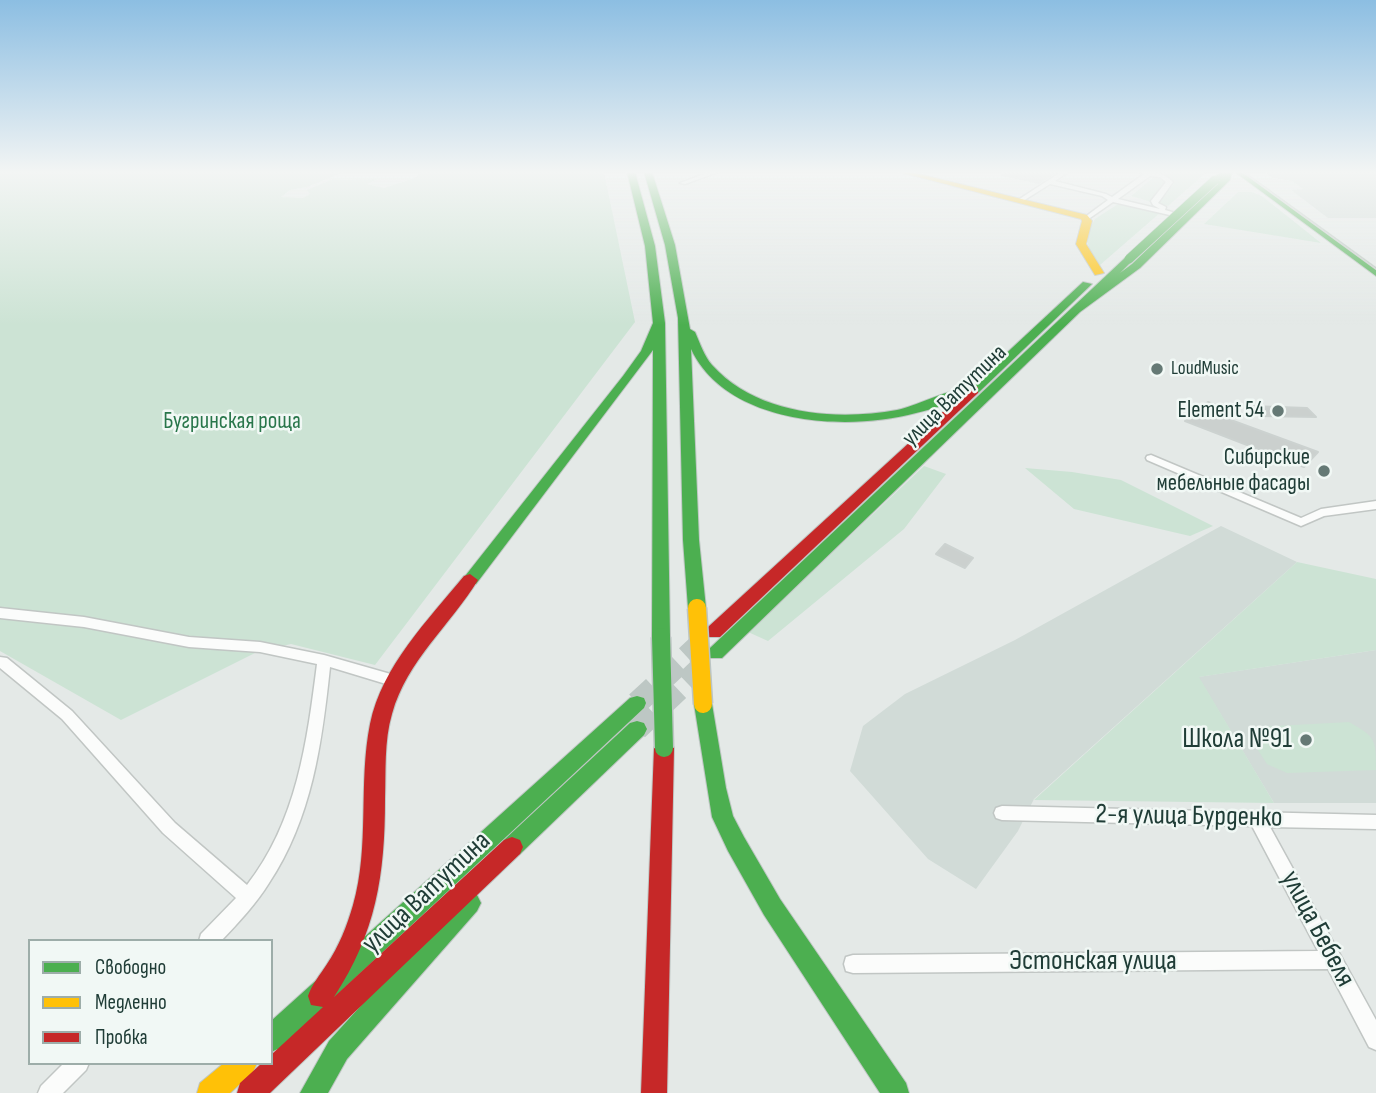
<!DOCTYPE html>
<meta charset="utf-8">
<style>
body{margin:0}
#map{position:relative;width:1376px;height:1093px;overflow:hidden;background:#e4e9e7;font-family:"Sofia Sans Condensed",sans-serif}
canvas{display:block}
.legend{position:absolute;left:28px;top:939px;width:245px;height:126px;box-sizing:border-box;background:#f1f8f5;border:2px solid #9dada9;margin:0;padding:9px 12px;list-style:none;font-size:21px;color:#203d37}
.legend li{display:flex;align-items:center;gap:14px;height:35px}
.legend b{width:35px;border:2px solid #9dada9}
</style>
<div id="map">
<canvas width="1376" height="1093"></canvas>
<ul class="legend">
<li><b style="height:9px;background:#4caf50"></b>Свободно</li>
<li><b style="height:9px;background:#ffc107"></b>Медленно</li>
<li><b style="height:9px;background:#c62828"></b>Пробка</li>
</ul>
</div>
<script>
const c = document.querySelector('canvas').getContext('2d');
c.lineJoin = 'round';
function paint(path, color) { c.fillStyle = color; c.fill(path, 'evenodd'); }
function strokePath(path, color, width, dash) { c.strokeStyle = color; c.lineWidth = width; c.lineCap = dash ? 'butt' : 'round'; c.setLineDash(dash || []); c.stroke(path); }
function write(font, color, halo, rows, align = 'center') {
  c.font = font + ' "Sofia Sans Condensed",sans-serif'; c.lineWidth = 5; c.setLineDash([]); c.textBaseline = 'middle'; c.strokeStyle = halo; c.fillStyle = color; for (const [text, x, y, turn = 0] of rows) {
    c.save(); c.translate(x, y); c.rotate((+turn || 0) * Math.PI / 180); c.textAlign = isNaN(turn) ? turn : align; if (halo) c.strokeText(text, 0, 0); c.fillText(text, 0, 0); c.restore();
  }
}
paint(new Path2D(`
 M1265,172H1376V218H1328L1291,190L1303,189L1292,181L1273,178Z
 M1221,526L1297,562L1034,799L1018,831L976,889L928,859L850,771L863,726L905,694L1015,640Z
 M1376,650V803H1274L1198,677Z`), '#d1dbd7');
paint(new Path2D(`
 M0,172H344L307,187L290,190L281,197L303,198L310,194L307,190L330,180L378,179L367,184L384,188L417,177L419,172H604L635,322L375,665L291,644L257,652L121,720L0,651Z
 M1160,172H1207L1168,206L1156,203L1174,184L1171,180L1157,174Z
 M1155,176L1165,180L1167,184L1151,202L1131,196Z
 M1238,192H1252L1262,196L1321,243L1204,224Z
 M1118,204L1161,212L1100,265L1090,252L1086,235L1095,219Z
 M924,466L946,474L904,529L768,641L748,632Z
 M1025,468L1072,472L1121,480L1213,526L1190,536L1074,509Z
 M1297,562L1376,579V650L1199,677L1274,803L1034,800Z
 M1349,722C1376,737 1376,740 1376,770L1287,773L1267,764L1250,738L1257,727Z`), '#cce3d4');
const building = new Path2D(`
 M1003,172H1057L1039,183L1002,175Z
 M1208,402L1241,415L1220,416L1318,452L1304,467L1185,421Z
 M1249,406L1307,408L1316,417L1259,416Z
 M945,544L973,558L965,568L936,554Z`);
paint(building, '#cbd0ce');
strokePath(building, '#ccd2d0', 2);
strokePath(new Path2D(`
 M637,703L708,637
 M637,729L707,662`), '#bdc7c4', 23, [23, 11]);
const street = new Path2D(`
 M710,172H718L685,184L680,183Z
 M1061,172H1068L1055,181L1106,194L1112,197L1144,174L1139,172C1153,172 1163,172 1173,182L1158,203L1166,207L1165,210L1190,217L1187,219L1113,202L1087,220L1084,218L1085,217L1108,200L1102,196L1050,184L1023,201L1018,200ZM1150,176L1160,177L1166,182L1151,201L1153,205L1160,209L1118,199Z
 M1151,455L1301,518L1321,509L1376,501V509L1324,516L1301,526L1147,460L1146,458L1147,456Z
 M0,608L84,617L189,637L260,642L324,655L401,677L403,681L401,685L396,687L330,667C322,743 312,818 269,883C256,904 239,922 221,941H199L201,934L236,898L163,833L62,719L0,668V657L7,658L72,711L175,823L247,885C297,821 307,742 317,664L260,652L189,647L84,627L0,618Z
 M1002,806L1376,815V829L1270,827L1376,1020V1050L1369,1047L1328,969L853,973L846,971L844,964L846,957L853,955L1318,951L1252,826L1002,820L996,818L994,813L996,808Z
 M64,1063H89L86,1070L63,1093H38L41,1086Z`);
const fast = new Path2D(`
 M627,172H635L655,246L665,323L670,637L667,642H655L652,637L653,350L476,584H464L462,580L623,376L641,351L653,323L645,246Z
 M644,172H652L675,245L690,329L695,332C700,343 704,356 712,365C757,415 836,421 897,410C914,407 951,388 963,390L965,393C953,404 932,409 916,413C846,432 727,425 691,349L699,540L706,608L703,612H691L688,608L683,540L678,318L665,245Z
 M1221,172H1232L1230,180L1140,268L1080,312L722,658H710L707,653L710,648L1126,257L1134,259L1120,273L1132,264L1220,180L1215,182L1211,180Z
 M1235,172H1244L1376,268V276Z
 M1083,282L1092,284L978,393H970V387Z
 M637,696L644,698L646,703L644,708L280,1048L271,1052V1021L630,698Z
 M703,696L710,699L712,704L726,788L733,816L744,837L780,899L906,1083L909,1093H880L764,915L728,851L712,817L694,704L696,699Z
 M637,721L644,723L647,729L644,735L520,854L512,857L504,854L501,847L504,840L630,723Z
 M469,892L477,895L481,903L477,911L347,1059L328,1093H300L329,1041L461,895Z`);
const slow = new Path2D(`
 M899,172H911L1087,215L1092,221L1086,244L1104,273L1095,275L1076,244L1082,221L1081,219Z
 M224,1063H257L253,1072L230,1093H197L200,1083Z`);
const jam = new Path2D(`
 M974,386L978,387V393L720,637H708L705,632L708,627L970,387Z
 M470,574L478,580C450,626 407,660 392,714C384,741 386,771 385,799C385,875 376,933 334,997L504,840L512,837L520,840L523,847L520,854L270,1093H237L240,1083L262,1063H271V1055L323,1007L311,1005L308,996C312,984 320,975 327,964C339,946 347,926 353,905C370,846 358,784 370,724C382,666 428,620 464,576Z
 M664,740L671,742L674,748L667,1093H641L654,748L657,742Z`);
strokePath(street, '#c1c6c4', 3);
strokePath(fast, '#bfc7c4', 2);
strokePath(slow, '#bfc7c4', 2);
strokePath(jam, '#bfc7c4', 2);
paint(street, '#fbfcfb');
paint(fast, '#4caf50');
paint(slow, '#ffc107');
paint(jam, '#c62828');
strokePath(new Path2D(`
 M1243,172L1376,269`), '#c6cac9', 2);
const fastBridgeFar1 = new Path2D(`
 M1129,259L1215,180`);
const fastBridge = new Path2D(`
 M661,637L664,748`);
const slowBridge = new Path2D(`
 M697,608L703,704`);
strokePath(fastBridgeFar1, '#bcc5c3', 10, []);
strokePath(fastBridge, '#bcc5c3', 21, []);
strokePath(slowBridge, '#bcc5c3', 21, []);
strokePath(fastBridgeFar1, '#4caf50', 9);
strokePath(fastBridge, '#4caf50', 18);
strokePath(slowBridge, '#ffc107', 18);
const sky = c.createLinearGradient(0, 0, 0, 325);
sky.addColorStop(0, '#8cbee2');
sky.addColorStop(0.53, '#f3f5f4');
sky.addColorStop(1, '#f3f5f400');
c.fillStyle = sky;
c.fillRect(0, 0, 1376, 325);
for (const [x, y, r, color] of [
 [1157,369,7,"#657975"],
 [1278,411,7,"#657975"],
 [1324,471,7,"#657975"],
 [1306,740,7,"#657975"]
]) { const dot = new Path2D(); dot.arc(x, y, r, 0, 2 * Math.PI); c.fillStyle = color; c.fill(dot); strokePath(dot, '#f1f8f5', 2.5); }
write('19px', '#203d37', '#f1f8f5', [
 ["LoudMusic",1171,369]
], 'left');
write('23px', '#203d37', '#f1f8f5', [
 ["улица Ватутина",955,396,-44]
]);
write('23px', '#203d37', '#f1f8f5', [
 ["Element 54",1264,411],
 ["Сибирские",1310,458],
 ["мебельные фасады",1310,484]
], 'right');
write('23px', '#29764b', '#f1f8f5', [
 ["Бугринская роща",232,422]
]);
write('28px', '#203d37', '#f1f8f5', [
 ["Школа №91",1292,740]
], 'right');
write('28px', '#203d37', '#f1f8f5', [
 ["2-я улица Бурденко",1189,817,1],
 ["улица Ватутина",427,893,-43],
 ["улица Бебеля",1317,929,62],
 ["Эстонская улица",1093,962]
]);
</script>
